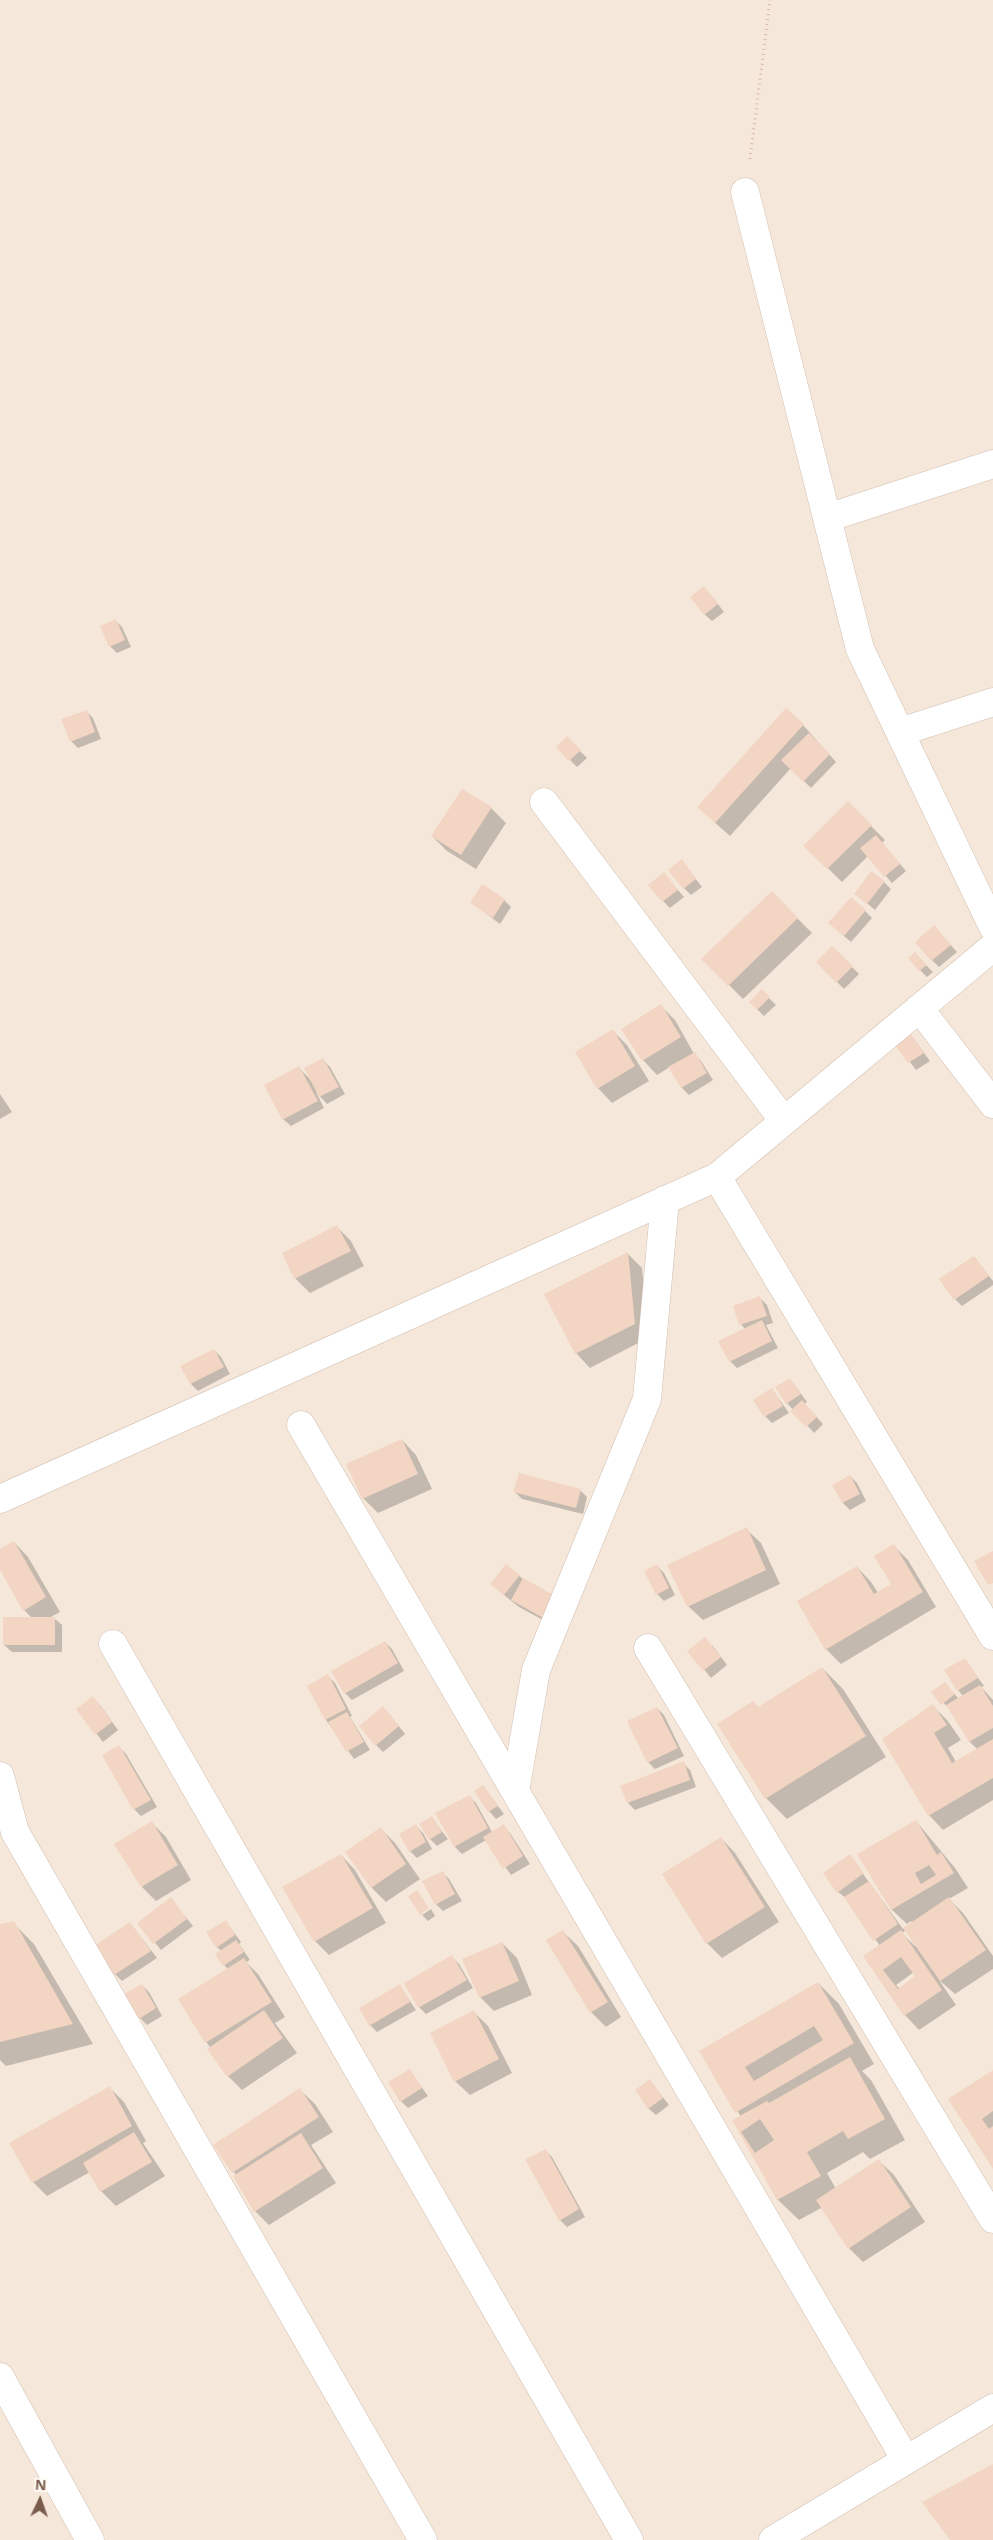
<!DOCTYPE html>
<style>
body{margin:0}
#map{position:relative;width:993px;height:2540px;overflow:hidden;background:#fdf6ec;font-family:"Open Sans",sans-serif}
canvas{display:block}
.north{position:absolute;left:15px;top:2475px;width:50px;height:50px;-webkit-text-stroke:4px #fffaf3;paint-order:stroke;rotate:3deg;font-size:14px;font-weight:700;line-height:20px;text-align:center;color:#7a5c4d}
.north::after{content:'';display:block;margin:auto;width:18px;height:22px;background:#7a5c4d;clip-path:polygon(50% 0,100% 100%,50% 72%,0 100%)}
</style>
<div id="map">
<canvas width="993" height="2540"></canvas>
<div class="north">N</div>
</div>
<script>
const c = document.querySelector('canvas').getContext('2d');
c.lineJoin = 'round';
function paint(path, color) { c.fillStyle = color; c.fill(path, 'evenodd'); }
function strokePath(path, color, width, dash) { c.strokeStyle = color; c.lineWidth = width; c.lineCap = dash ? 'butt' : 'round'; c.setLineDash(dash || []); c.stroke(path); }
paint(new Path2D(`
 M0,0H993V2540H0Z`), '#f5e8da');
paint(new Path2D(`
 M711,595L724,612L712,621L704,614Z
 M115,620L122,627L131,647L117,653L110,646Z
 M86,711L93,718L101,739L78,748L71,741Z
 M803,725L836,762L811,788L791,768L730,836L713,821Z
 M567,738L587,758L577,767L570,760Z
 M462,791L491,808L506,823L476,869L447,851L432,836Z
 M848,803L885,840L882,843L906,871L892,883L868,856L842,882L805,846Z
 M682,861L702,887L691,895L684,888Z
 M664,874L684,897L670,908L663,901Z
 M884,882L891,889L875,910L855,893Z
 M772,893L812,933L743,999L703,959Z
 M504,900L511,907L500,924L472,903Z
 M865,911L872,918L851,942L837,930Z
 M941,934L957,952L939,967L932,960Z
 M832,947L859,974L844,989L817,962Z
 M922,961L933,972L927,977L920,970Z
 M762,991L776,1005L764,1016L750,1002Z
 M661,1006L675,1020L693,1052L701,1061L713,1080L689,1095L682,1088L670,1067L657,1075L643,1060Z
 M613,1031L627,1045L649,1081L612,1103L598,1088Z
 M911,1035L930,1061L916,1070L897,1045Z
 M323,1060L330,1067L345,1094L327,1104L316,1092L324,1108L291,1126L283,1119L299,1068L310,1079Z
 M0,1094L12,1112L0,1119Z
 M337,1227L351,1241L364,1266L310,1293L295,1278L283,1254Z
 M627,1253L642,1268L648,1338L590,1368L576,1353Z
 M974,1257L993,1281V1285L962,1306L955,1299Z
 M760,1298L767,1305L773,1323L766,1325L778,1348L737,1368L730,1361L720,1341L745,1329L741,1324Z
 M214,1350L221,1357L230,1374L198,1391L191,1384Z
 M790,1379L807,1402L804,1404L823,1424L814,1433L787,1403Z
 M772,1389L789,1413L772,1423L765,1416Z
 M402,1440L416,1455L432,1489L378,1513L363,1498Z
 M850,1476L857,1483L866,1501L850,1510L843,1503L834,1485Z
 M580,1490L587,1497L583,1514L522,1499L515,1492Z
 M746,1529L761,1543L780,1584L703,1620L688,1606Z
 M14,1542L28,1557L60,1612L49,1618H54L62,1625V1652H12L4,1645L32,1618L24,1610L0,1567V1550Z
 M894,1546L908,1560L936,1607L841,1664L826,1649L798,1602L857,1567L871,1582L878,1593L893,1584Z
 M507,1566L523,1579L554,1626L519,1607L499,1591Z
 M657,1566L664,1573L675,1595L664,1601L657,1594Z
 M385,1642L392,1649L404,1671L352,1700L345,1693Z
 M712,1645L727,1665L711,1678L689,1651Z
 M965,1660L984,1686L981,1687L993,1700V1800L943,1830L929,1815L933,1706L947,1720L961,1740L948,1748L956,1762L978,1750L970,1742L951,1710L933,1693L945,1683L959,1699L963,1696L958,1690Z
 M822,1668L843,1689L886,1757L787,1819L766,1798L719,1724L753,1702L759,1708Z
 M328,1676L335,1683L352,1716L350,1717L370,1750L354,1759L326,1720Z
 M100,1705L118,1730L103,1742L77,1709Z
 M657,1708L664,1715L684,1756L655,1769L648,1762Z
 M390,1715L405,1734L383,1752L376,1745Z
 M119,1747L126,1754L157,1807L141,1816L134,1809Z
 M683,1763L690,1770L696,1787L635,1810L628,1803Z
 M483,1786L504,1814L496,1819L489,1811Z
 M469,1796L476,1803L492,1832L503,1826L510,1833L530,1864L511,1875L486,1840L462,1854L455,1847L437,1814Z
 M431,1817L448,1839L437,1846L430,1839Z
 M916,1821L955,1868L968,1888L949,1899L963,1913L993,1956V1969L955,1994L939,1980L956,2005L919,2030L905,2015L864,1956L880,1946L846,1898L838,1892L850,1856L903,1929L912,1923L911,1921L907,1924L890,1908ZM906,1930L916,1945L915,1946L902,1933ZM914,1972L917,1977L900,1989L896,1985Z
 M152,1823L166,1837L191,1880L156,1901L142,1887Z
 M416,1826L423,1833L432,1849L417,1858L410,1851Z
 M381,1829L395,1843L420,1879L386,1902L372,1888Z
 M721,1838L735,1853L779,1922L722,1958L707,1943L663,1874Z
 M341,1855L355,1870L386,1923L329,1955L315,1941Z
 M442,1872L449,1879L462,1901L443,1911L436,1904Z
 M171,1899L193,1926L161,1950L139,1923Z
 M431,1909L435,1916L428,1921L422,1915Z
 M226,1922L241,1942L239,1944L250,1960L246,1962L258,1974L285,2017L275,2023L297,2053L242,2090L228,2076L180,2000L228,1969L224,1965L221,1951L217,1947Z
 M13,1923L34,1944L93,2044L6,2066L0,2060V1926Z
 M130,1923L157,1958L122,1981L115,1974Z
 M563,1932L578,1946L621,2017L606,2027L591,2012L548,1941Z
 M502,1943L517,1958L532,1995L494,2011L480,1997Z
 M452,1957L459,1964L473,1988L426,2014L419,2007Z
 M818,1983L839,2004L874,2064L862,2071L871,2080L905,2140L870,2159L863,2152L827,2173L836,2189L879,2161L894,2175L925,2222L863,2262L849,2248L823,2207L799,2220L778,2200L740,2132L741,2117L701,2052Z
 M142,1985L149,1992L162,2016L147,2025L140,2018Z
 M400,1986L416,2010L377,2032L370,2025Z
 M474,2012L488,2026L512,2073L470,2095L455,2081Z
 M410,2071L428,2096L408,2108L401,2101Z
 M993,2072V2167L950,2100Z
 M650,2081L669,2105L656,2115L648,2108Z
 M110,2088L124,2102L146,2141L143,2143L165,2176L116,2206L101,2191L90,2172L47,2196L33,2182Z
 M300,2090L315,2104L333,2132L311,2145L336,2183L269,2225L255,2211L236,2175L215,2145Z
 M545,2150L552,2157L585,2217L567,2227L560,2220Z`), '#0003');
paint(new Path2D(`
 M704,586L718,604L704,615L690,597Z
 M116,619L125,640L109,647L100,626Z
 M786,708L804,724L715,823L697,807Z
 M87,710L95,732L70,742L61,719Z
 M809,733L830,754L803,782L781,760Z
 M567,736L581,750L569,761L556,747Z
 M462,789L492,807L461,855L431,836Z
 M848,801L872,825L827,869L803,846Z
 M876,835L900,864L884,877L860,848Z
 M682,859L696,879L683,889L668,870Z
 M871,871L885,881L867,904L854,894Z
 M664,872L678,890L662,902L648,885Z
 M482,884L505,899L493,918L470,903Z
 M772,891L798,918L728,986L701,959Z
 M851,897L866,910L844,936L828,923Z
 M934,925L951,945L931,961L915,942Z
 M832,946L853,966L836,983L816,962Z
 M915,952L927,965L919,971L908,958Z
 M762,989L770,997L757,1010L749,1002Z
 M661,1004L681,1037L642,1061L621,1029Z
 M613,1029L635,1066L597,1089L575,1052Z
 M911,1034L924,1053L908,1063L895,1045Z
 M695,1052L707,1073L681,1088L668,1067Z
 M323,1058L339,1087L319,1097L304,1068Z
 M299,1066L318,1101L282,1120L264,1085Z
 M337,1225L351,1251L294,1279L282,1253Z
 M628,1252L635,1324L575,1354L544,1294Z
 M974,1256L989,1276L954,1300L939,1279Z
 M760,1296L767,1316L739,1325L733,1306Z
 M762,1320L772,1341L729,1362L718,1341Z
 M214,1349L224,1367L190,1384L180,1366Z
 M790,1378L801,1394L786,1404L775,1387Z
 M772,1388L783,1406L764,1417L753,1400Z
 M802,1400L817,1417L806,1427L790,1411Z
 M402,1439L418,1474L362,1499L346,1464Z
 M519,1473L581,1489L576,1508L513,1492Z
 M850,1475L860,1494L842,1503L832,1485Z
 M747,1527L766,1570L687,1607L667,1565Z
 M14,1541L46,1597L23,1611L0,1570V1549Z
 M894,1544L923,1592L825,1650L797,1601L857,1566L874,1594L891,1584L874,1556Z
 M993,1551V1583L988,1585L974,1561Z
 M506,1564L520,1575L504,1595L490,1584Z
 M657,1564L669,1588L656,1595L644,1571Z
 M523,1578L559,1598L547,1620L511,1600Z
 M3,1617H55V1645H3Z
 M705,1637L721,1657L703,1671L687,1651Z
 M385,1641L398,1663L344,1694L331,1671Z
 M965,1658L978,1678L957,1691L944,1670Z
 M822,1667L866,1736L765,1799L717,1724L753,1701L758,1707Z
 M328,1674L346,1709L325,1720L307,1686Z
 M945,1682L955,1694L941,1705L931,1692Z
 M980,1685L993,1706V1728L969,1742L946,1705Z
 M93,1696L112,1722L95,1735L76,1709Z
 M933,1704L947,1725L934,1733L952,1763L993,1739V1778L928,1816L882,1739Z
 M383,1706L399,1726L375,1746L359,1726Z
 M657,1707L678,1748L647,1763L627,1721Z
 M347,1712L364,1742L346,1752L328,1722Z
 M119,1745L151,1800L133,1810L102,1755Z
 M684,1761L690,1780L627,1803L620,1786Z
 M483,1785L498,1806L488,1812L474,1791Z
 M470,1795L488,1828L454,1847L435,1813Z
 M432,1816L442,1832L429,1840L419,1824Z
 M916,1820L937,1855L941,1852L954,1873L891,1910L857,1854ZM929,1865L936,1875L921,1884L915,1873Z
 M152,1821L178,1865L141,1887L114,1844Z
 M416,1824L426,1842L409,1852L399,1834Z
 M504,1824L523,1856L503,1869L483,1837Z
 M381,1827L406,1864L371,1888L345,1852Z
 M721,1837L765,1907L706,1944L662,1874Z
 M341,1854L373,1908L314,1942L282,1887Z
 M850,1854L864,1873L837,1893L823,1873Z
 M443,1871L455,1894L435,1905L422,1881Z
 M869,1881L898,1924L873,1941L844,1897Z
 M417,1890L429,1908L420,1915L408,1896Z
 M171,1897L187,1919L153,1944L137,1923Z
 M949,1897L986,1950L940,1981L903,1928Z
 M226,1920L235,1935L216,1948L206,1932Z
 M14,1921L73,2024L0,2042V1924Z
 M130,1922L151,1951L114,1975L94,1946Z
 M563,1930L608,2002L590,2013L546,1940Z
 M901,1930L942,1990L904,2016L863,1956ZM901,1957L915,1976L898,1989L883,1970Z
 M236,1940L244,1952L223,1966L215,1954Z
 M502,1942L519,1981L479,1998L462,1959Z
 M452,1955L467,1980L418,2008L404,1983Z
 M244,1958L272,2002L205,2043L178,1999Z
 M818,1982L854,2043L735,2113L699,2051ZM814,2026L823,2040L754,2081L745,2067Z
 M142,1984L156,2008L139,2019L124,1994Z
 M400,1984L410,2002L369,2026L359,2008Z
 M264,2010L283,2038L227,2077L207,2049Z
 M474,2010L499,2059L454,2082L430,2033Z
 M850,2057L885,2119L848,2139L843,2131L807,2152L821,2176L777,2200L732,2120L767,2101L769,2103ZM760,2119L774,2140L755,2153L741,2132Z
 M410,2069L422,2088L400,2102L388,2082Z
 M993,2070V2111L982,2119L989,2129L993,2126V2169L948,2099Z
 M650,2079L663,2098L648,2109L635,2090Z
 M110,2086L132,2126L32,2183L9,2143Z
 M300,2088L319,2117L232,2173L213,2145Z
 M134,2132L152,2162L100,2192L83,2163Z
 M301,2133L323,2168L254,2212L233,2176Z
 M546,2149L579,2209L559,2221L525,2159Z
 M879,2159L911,2207L848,2249L816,2200Z
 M993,2464V2540H950L922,2502Z`), '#f3d5c3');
const street = new Path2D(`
 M745,192L860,649L993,927
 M827,518L993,464
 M900,732L993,702
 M544,802L784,1121
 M919,1008L993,1104
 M717,1177L993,1636
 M301,1425L906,2460
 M0,1499L717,1177L993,947
 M113,1644L629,2540
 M648,1648L993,2219
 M0,1776L15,1832L423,2540
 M515,1791L536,1670L647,1399L665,1200
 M0,2377L90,2540
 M773,2540L993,2408`);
strokePath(street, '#d1beb0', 29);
strokePath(new Path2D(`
 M750,159L770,0`), '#d9b8a5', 3, [1, 4]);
strokePath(street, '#fff', 28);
</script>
